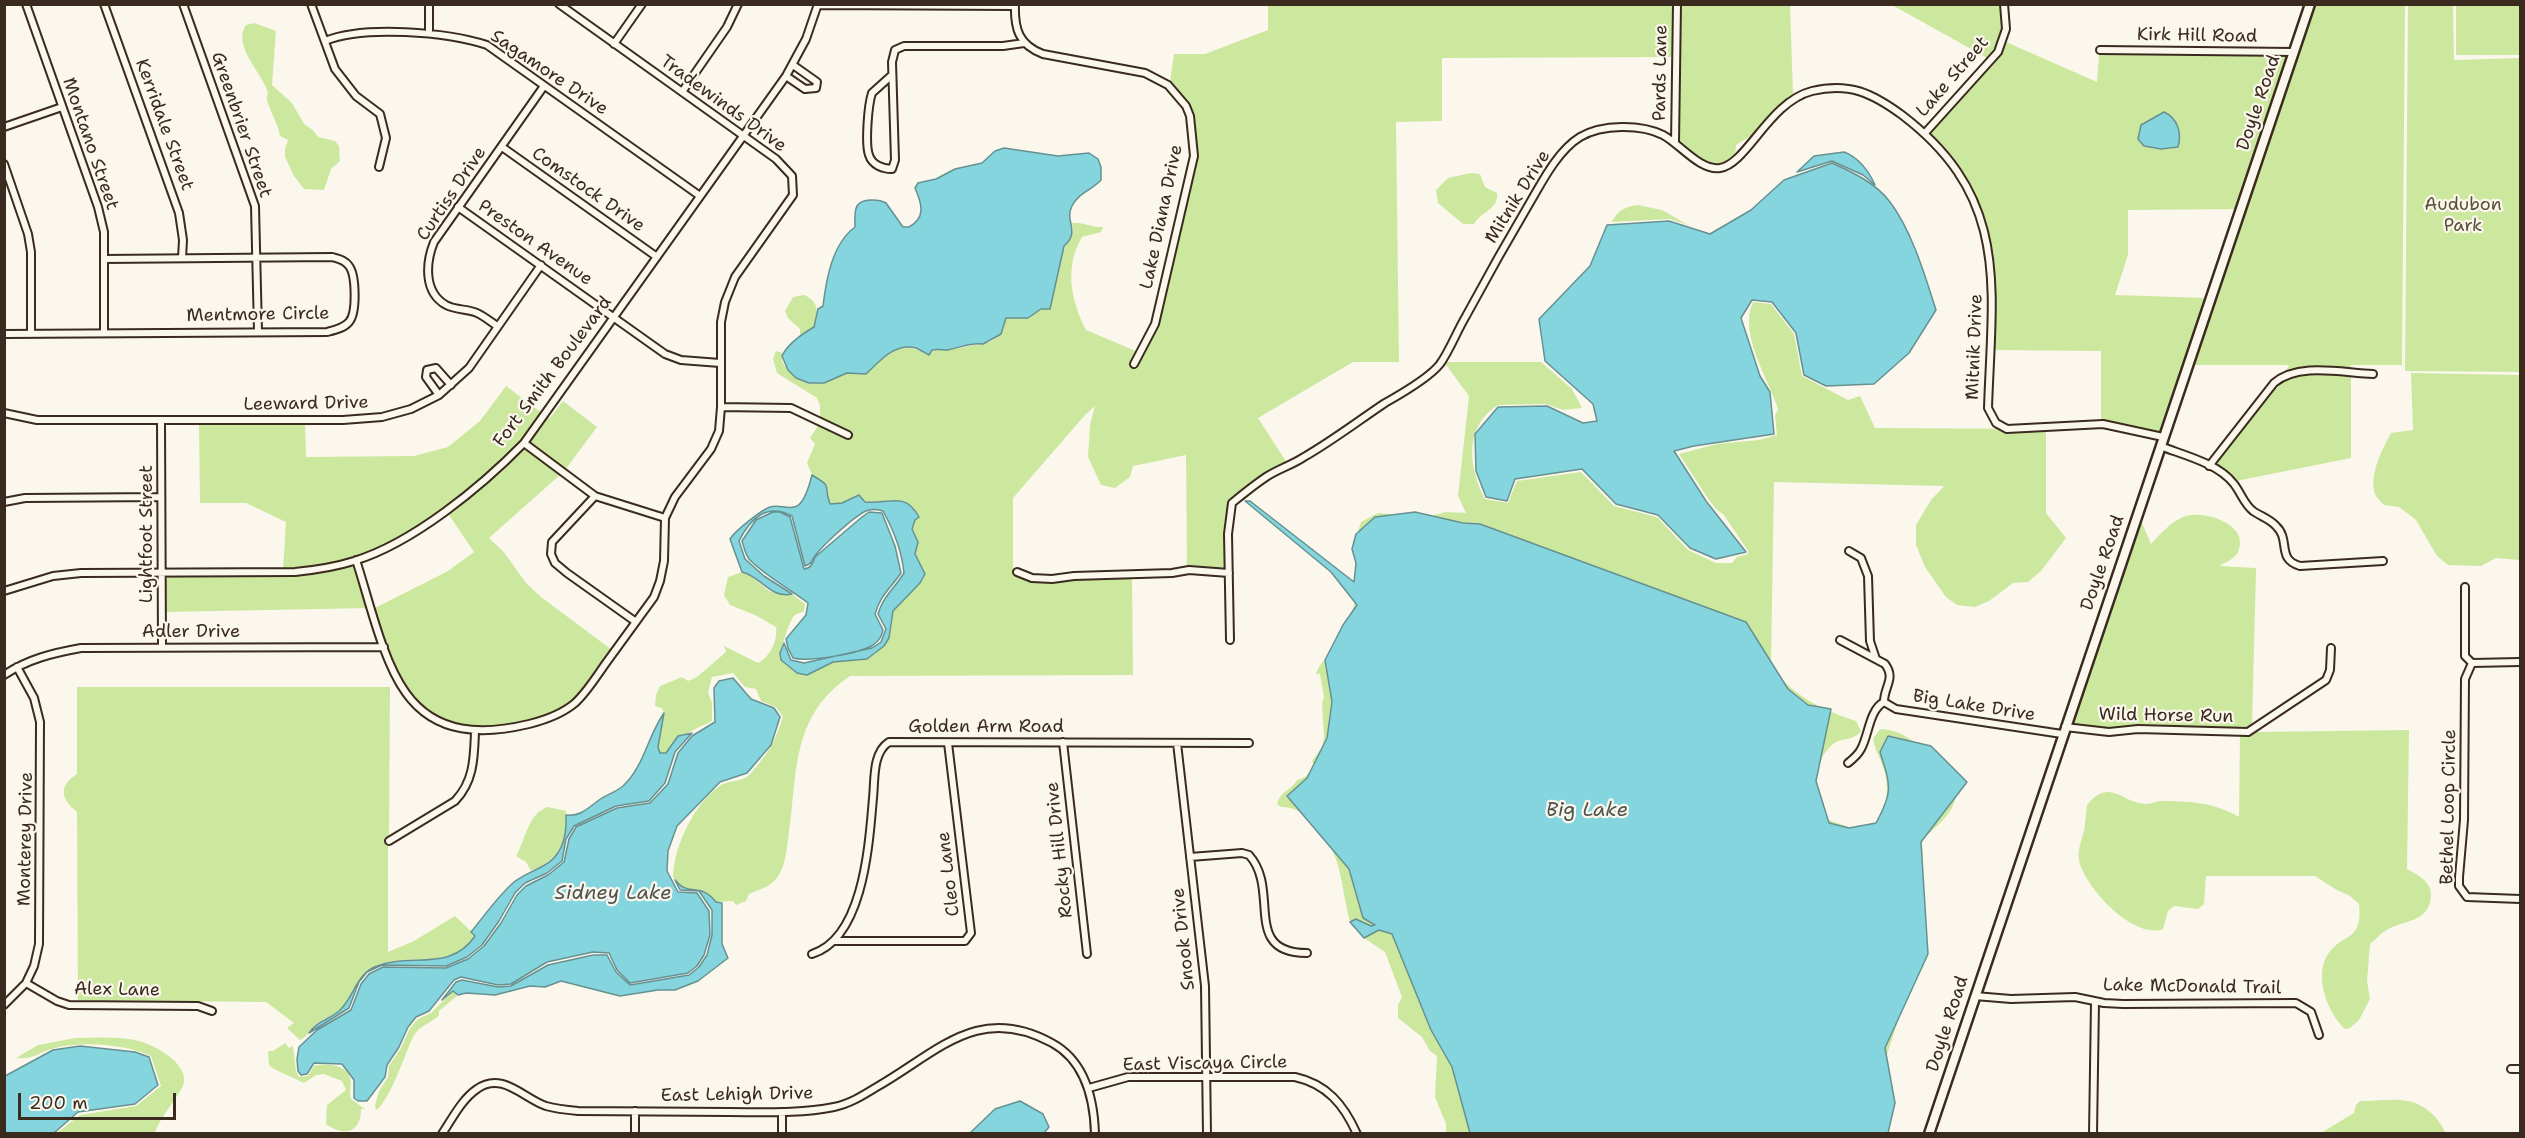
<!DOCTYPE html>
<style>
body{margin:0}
#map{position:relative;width:2525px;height:1138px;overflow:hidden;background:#fbf7ec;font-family:"Shantell Sans",sans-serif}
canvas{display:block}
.frame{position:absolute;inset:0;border:6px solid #3b2a1e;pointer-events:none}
.scale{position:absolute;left:18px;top:1093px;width:158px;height:27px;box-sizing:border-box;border:3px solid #3b2a1e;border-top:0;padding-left:8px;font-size:18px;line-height:21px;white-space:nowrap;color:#3b2a1e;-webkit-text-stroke:4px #fbf7ec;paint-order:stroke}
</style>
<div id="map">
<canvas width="2525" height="1138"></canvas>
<div class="frame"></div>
<div class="scale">200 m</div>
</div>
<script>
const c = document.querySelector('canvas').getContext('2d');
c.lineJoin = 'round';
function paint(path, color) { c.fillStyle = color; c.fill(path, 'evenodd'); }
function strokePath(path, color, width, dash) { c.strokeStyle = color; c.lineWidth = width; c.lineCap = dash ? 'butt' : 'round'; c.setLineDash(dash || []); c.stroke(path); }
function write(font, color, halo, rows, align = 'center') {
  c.font = font + ' "Shantell Sans",sans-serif'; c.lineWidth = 4.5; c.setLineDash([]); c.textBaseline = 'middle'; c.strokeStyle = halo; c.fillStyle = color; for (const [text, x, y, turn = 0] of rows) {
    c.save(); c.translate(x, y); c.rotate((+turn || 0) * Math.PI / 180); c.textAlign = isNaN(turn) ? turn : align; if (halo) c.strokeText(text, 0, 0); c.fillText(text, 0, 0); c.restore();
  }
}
paint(new Path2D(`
 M1268,5H1674L1673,57L1442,58V121L1396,122L1399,362H1353L1258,418L1287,463L1266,474L1230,501L1225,526V570L1187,567L1186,455L1133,466L1130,477L1115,488L1101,485L1088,457L1090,425L1095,406L1085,415L1013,498V575L1032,581L1052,582L1074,579L1132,577L1133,675L850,676C789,717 798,776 788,840C786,853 785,868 776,879C768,888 760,889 749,894L746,901L736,905L733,901L716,902C703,883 686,897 673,877C674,846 694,803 721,785C730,780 744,782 751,773C769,752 774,744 783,717L776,707L761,701L756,689L745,687L733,673L712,677L708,692L712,703V721C701,727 684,733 676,741C672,744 670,749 666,753H660L658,751L664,713L662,708L655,706L656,695L660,686L682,677L688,681L697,677L726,652L724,646L758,663C770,657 778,640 776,627L755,615L730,605L724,595L728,577L742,572L748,574L769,591L779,594H792L805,604L804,611C803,612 796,614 795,615C789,620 778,654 782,660C787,669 798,671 807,675L833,662L867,659L875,654L891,628L893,611L920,583L925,574L915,554L918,542L912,529L915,520L905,501C895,498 878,503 865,502L859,495L842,503L830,504C822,483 835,488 812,475L807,463L815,444L810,438L819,424L849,439L852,434L820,418V405L817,398L777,373L773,359L776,351L783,353L782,361L785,366L824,383L847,373L866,374C885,357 899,338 926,354L936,349L949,350L990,342L998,336L1006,318L1032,315L1041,309H1050L1064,246C1070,240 1076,231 1071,223C1083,221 1091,228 1103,227L1101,232L1082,237C1064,267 1071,301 1086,330L1138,352L1130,365L1136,368L1158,324L1197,157L1193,115L1188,104L1170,82L1174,54H1205L1268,30Z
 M1680,5H1790L1793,95L1775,108L1754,134L1736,145L1735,156C1716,173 1696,155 1680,142Z
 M1892,5H2001C2005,24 2001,43 1989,59Z
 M2313,5H2405L2402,365H2351V370L2307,369L2285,372L2289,365H2191Z
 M2408,5H2453L2454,60L2520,58V372L2405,371Z
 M2456,5H2520V55H2456Z
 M254,23L276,31L272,85L292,103L304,124L313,130L318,137L335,141L339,146L340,161L331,169L324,190L304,189L294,176L285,157V149L288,140L280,136C278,123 270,112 267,100C266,94 269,96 267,90C261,72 232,45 246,25Z
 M2006,42L2097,82L2099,54L2290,55L2237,209L2128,210V255L2115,295L2207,298L2161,434L2101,421V351L1993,350C1994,320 1998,288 1994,258C1987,210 1962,166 1929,132L1995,61ZM2172,117L2178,128L2179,142L2172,149H2153Z
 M1471,173L1480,174L1485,187L1497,193C1499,210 1481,211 1474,224H1463L1438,203L1436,190L1448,178Z
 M1638,205L1662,210L1688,225L1670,219L1612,222C1617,211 1626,206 1638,205Z
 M804,295C820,302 818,313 814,327L800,335V329L788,318L785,311L793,297Z
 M1753,302L1771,304L1794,334L1802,376L1848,400L1860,396L1875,428L2046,429V513L2066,538L2041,571L2028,582L2013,583L1989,601L1975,607L1957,605L1946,597L1925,567L1916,545V525L1931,500L1944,486L1774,482L1771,665C1791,696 1823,710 1856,721L1861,731C1854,740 1845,738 1836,742C1831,745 1826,751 1823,756C1810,781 1817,794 1826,819L1857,830L1879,824C1887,807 1890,785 1883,767C1880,757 1875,750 1873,739L1880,729C1914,729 1937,766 1957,790C1955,814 1938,824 1922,840C1926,914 1909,991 1885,1061L1741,1121L1376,925L1371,926L1356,919L1350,922C1340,883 1343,853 1313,823C1303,813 1295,807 1281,807L1277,804C1280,791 1292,790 1297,780L1305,777L1315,766L1312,761L1322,747L1324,738L1322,703L1324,697L1320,674H1316C1318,666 1324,661 1329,655C1341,641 1350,619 1355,602L1331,571L1358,587L1356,538L1361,522L1378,513L1426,517L1446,512L1466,513L1458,496L1469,396L1444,362H1541L1572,389L1582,408L1563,410L1546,404L1498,405C1464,426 1468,467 1485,499L1508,503L1517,481L1581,472L1614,506L1657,517L1688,550L1716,563H1732L1737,557L1748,554V551L1724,515L1716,509L1709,500L1679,454L1717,444L1759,440L1777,435L1775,416L1778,409C1769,379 1738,335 1753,302Z
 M2411,373L2520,375V560L2496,558L2481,566L2448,565L2437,556L2416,520L2399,507L2384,505C2381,502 2376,497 2375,494C2369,474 2382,450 2391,433L2413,430Z
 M2307,374L2351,376V458L2236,481L2213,465L2276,385L2287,377Z
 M506,386L542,413C513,453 487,476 447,505C397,541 346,569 283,569L286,522L246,503H200L199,424L305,423L306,457L414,456L448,447L480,421Z
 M563,401L597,427L565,470L528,443L547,416L550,418Z
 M524,447L561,474L489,538L503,551L526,583L541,597L612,650C600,667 588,687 572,701C560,713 543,718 527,722C484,732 439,731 409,693C391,669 384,636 375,608L448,571L474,552L447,512L493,478Z
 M2139,516L2151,544C2160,534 2170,523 2183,517C2202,509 2251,524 2238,552C2235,559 2225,562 2220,566L2256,568L2252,727L2247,729L2109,730L2070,725Z
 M354,564L369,608L166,612V575C229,575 293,580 354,564Z
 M77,687H390L389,838L385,841L388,845V952L414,941L455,916L475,935C449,974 408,950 374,967C356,976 353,997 340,1010C333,1016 323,1018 316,1024C310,1030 308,1036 300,1040L287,1028L294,1023L266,1002L78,1000L77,812C61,799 58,786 77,774Z
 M2409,730L2407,869C2418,875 2432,882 2431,896C2429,924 2403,919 2385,931C2380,934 2375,940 2370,944L2367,981L2370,999L2359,1020L2350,1028L2345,1029C2328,1014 2314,977 2327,956C2342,931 2363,944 2359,904L2350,896L2335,889L2315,876H2206L2204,904L2198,909L2174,906L2168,911L2163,929C2134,940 2084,887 2079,860C2077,847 2084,836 2085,824C2086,817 2086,811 2087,805C2110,777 2122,803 2145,804C2150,804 2154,802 2159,801C2188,801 2214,802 2239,817L2240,735L2254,732Z
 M548,807L566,811C567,842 562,858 531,871L526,862L516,856C526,839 528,813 548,807Z
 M1379,930L1396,933L1442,1023L1475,1133H1446V1124L1435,1097L1437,1056L1430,1051L1422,1037L1398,1018V1005L1402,997L1385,952L1364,938Z
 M453,991L458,995L439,1011V1016L419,1029L414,1035C406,1051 389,1103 376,1110L375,1106L379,1091L388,1077L389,1066L401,1048L410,1028L418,1019L431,1013Z
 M75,1038C95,1038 119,1036 139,1041C155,1045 187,1063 184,1082C183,1092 160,1116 155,1133H57L80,1115L136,1106L161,1086L151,1056C125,1044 82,1041 55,1048C38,1052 35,1060 16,1058L38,1045Z
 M285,1043L289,1048L293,1046L296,1071L299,1077L308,1076L314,1066C325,1063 346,1064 350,1078C352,1084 349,1092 351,1099L365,1109H361C361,1133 344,1137 326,1124L327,1105L346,1090L342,1081L324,1074L316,1075L304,1083L274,1069L269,1065L268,1051H273Z
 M2360,1101C2375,1101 2393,1098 2408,1101C2423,1103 2441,1119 2445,1133H2321L2354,1113L2356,1105Z`), '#cce89f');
const water = new Path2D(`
 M2164,112C2178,118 2182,134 2178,147L2161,149L2144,146L2138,139L2141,125Z
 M1004,148L1058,156L1089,153L1098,159L1101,167V180C1092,190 1078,193 1072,206C1064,222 1081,231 1064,246L1050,309H1041L1028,318H1006L1001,334L983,344C970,342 960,348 947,350C942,350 937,349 932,350L929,355C925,353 921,350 916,348C895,342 880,361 866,374L847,373L824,383H809L796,378L788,370L782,356C788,343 802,334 814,327L818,309L823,306C826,280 832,244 855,227C855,221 854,211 857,206C862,198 879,199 886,203L903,227H909C926,218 922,204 915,188L918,183L936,179L955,169L982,163L995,151Z
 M1844,152C1858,157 1869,171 1875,185L1863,175L1832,161L1797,172L1814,156Z
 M1832,163C1852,172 1876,183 1890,202C1912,231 1925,276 1936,310L1909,353L1874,384L1826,386L1804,375L1796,333L1772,302L1752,300L1741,318L1760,376L1770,392L1774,434L1694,446L1674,451L1706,501L1746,552L1716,559L1690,548L1658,515L1616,504L1582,469L1515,479L1507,501L1486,497L1476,471L1475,434L1498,407L1547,406L1583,423L1597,421L1593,404L1545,361L1539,319L1590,266L1607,225L1669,221L1710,234L1751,210L1784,180Z
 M812,475C835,489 822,483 830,504L842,503L859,495L865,502C890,505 904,490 919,517L915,520L912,529L918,542L915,554L925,574L920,583L893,611L889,638L884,646L867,659L833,662L807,675L797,673L781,660L780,653L784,643L791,660L804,663L872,648L881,642L886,629L878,614C883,596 895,588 904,573C902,552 893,529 883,511C879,510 874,509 869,510C858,512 813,553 811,563L805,566L792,516C767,502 750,519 739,541L745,559L764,576L792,594C770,599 762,577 742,572L730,539C735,531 761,510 770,507C778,504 786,509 794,507C804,506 810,483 812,475Z
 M1245,501H1250L1354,582L1356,563L1352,549L1356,534L1375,517L1415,512L1463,523L1480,524L1746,622L1788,689L1808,705L1831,709L1816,781L1829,823L1849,828L1876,823C1893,792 1891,786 1880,752L1888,736L1931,746L1967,782L1921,842L1928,954L1885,1048L1895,1103L1888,1133H1470L1452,1067L1431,1030L1392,934L1379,930L1364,938L1350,922L1356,919L1371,926L1375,925L1363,918L1349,869L1287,796L1307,778L1327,738L1332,702L1325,660L1343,625L1357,605L1331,572Z
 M773,512H780L790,517L804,569C811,568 813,564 815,557L862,517L869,512L882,513L895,546L901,573C890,589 881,594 875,614L883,630C882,636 879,641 873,645C858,654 809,662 793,658L788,648L786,639L806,615L808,603C790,589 764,575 749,559C745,554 744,547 742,541L756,520Z
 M733,678L751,699L774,708L780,717L771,745L747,773L720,782L677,826L668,851L667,871L678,892L697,893L709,911L710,935L704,955L697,966L688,973L630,983L617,970L609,953L593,952L547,962L511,984L498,985L461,977L454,980L429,1011L416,1017L408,1027L399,1047L387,1065L385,1077L367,1101H358L354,1098V1080L342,1064L314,1063L307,1074L301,1075L298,1071L297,1059L299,1047L317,1030L351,1010L361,984L369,974L383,967L446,968L468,959L484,946L501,923L517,895L526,886L548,875L564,862L569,839L576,827L617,808L650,803L668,784L678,753L692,736L715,722L714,688L719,681Z
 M664,713L658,747L660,753H666L678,736L692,733L675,752L665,783L649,801L616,806L574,826L566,839L562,861L547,873L525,883L515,893L499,921L482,945L467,957L446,966L382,965L367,972L359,982L349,1008L309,1033C317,1021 328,1020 339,1011C354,998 356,973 377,966C411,953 451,972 475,936L471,932C485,915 498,896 514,882C523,875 532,872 543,866C563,856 567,835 566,815C580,817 588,808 599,800C606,795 616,792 623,786C644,767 648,735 664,713Z
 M675,880C688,897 701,882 716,902L722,903V944L728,958L698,981L675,990H658L620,996L561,981L545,987L530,986L495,995L466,993L458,995L453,991L442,1000L456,982L462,980L498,987L511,986L548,965L593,955H607L616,972L630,985L689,975L699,967L707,955L712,935V910L699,891L680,890Z
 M80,1046L135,1052L149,1057L158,1085L135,1104L78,1112L54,1133H5V1076L53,1050Z
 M1020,1101L1043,1114L1049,1127L1044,1133H970L995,1109Z`);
paint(water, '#84d5de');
strokePath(water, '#679191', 1.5);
const minor = new Path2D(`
 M26,4L98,207L104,232V332
 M104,4L179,213L183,240L182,258
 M183,4L255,206L258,331
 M311,4L335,69L356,96L380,114L386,138L379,167
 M1015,4C1014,29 1019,45 1043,54L1145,73L1168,85L1186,106L1190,116L1194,156L1155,324L1134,364
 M818,5L1015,6
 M429,33V4
 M325,41C364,25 447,32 487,45L700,196
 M614,44L642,4
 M2100,50L2294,52
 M892,75L872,93C868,105 865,144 869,155C872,165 883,169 892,169L895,160L892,62L895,50L904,46H1003L1024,43
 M786,76L805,89L816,88L817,82L793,65
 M682,92L727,27L738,4
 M4,127L62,107
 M1925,133L1998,52L2006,29L2004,4
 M1675,143L1677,4
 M502,147L657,257
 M4,164L28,234L31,252V333
 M458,207L665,354L681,360L720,363
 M497,326C491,322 484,316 477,313C468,309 455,310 446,305C423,292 426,262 434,242L544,86
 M4,334L327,332C335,330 344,328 349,322C357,313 356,275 349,266C345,260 339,259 332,257L104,259
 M439,395L426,377L427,370L436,368L451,385
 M721,407L791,408L848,435
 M4,413L37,420H343L382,417L411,409L439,395L469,368L541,265
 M161,421L162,647
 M524,443L595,496L665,518
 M2160,446C2183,455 2218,463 2234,484C2241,493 2244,504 2253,511C2260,516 2270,519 2276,526C2291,540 2276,559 2300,566L2383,561
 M2209,466L2274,383C2299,362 2342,373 2373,374
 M595,496L552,542L551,554L555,563L567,573L636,622
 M4,502L25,498L161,497
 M1849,551L1861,558L1868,576L1870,641L1876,659
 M356,560C369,599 382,660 406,693C436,735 483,735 529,724C545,720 562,714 575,703C587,692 596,677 606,663C622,641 638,619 654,597L660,581L664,561L665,518L675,497L711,449L719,431L721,407V322L725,302L735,277L793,195L792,176L776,159L559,4
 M1017,572L1032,578L1052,579L1074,576L1172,573L1189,570L1229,573
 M2465,587V656L2472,663L2465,679L2464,820L2459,877V886L2467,897L2520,899
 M4,591L53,576L81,573L295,572C315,570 335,567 354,561C413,543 481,487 524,443L786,76L806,39L818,4
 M1230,640L1228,534L1232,503C1243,494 1254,485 1266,477C1278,469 1292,465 1304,457C1332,441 1358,421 1385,403C1401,394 1429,378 1440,364C1450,350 1457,331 1466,316C1487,277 1509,238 1532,199C1544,178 1559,150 1580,137C1602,124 1641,124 1663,135C1680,144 1700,171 1720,168C1747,164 1769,102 1812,91C1849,82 1872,93 1902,115C2011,198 1992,287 1988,408L1996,423L2007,429L2103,424L2163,437
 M1840,640L1885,664C1896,679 1884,686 1884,702
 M2472,663L2520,662
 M4,675C28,659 53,653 81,648L384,647
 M2065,727L2109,732L2138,729L2248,732L2326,680L2330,670L2331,648
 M1063,742L1087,954
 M1177,743L1205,986L1207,1134
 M1848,763C1853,759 1858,755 1861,749C1869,735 1869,710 1884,702L1896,709L2062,734
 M389,841L455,801C474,781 474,758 475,732
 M1190,857L1242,853L1249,855C1281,890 1241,953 1307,953
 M834,941H965L971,933L948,743
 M812,954C864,938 869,843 873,798C875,780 872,753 889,742L1249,743
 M26,983L57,1001L69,1005L198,1006L212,1011
 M1975,996L2011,999L2075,997L2104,1003L2123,1004L2296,1003L2311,1012L2319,1035
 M4,1005L26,983L34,966L39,944L40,722L34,698L17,667
 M2511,1069H2520
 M1089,1088L1128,1077H1295C1327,1084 1344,1105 1357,1134
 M442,1134C452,1119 462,1099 477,1089C502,1071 523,1098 546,1106C557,1109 567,1110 578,1111C629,1111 679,1112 729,1112C764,1112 799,1114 834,1107C849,1104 862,1096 875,1088C937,1053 978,1002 1052,1043C1085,1061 1094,1099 1095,1134
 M635,1134V1111
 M782,1134V1112
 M2093,1134L2095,1002`);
const major = new Path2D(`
 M1929,1134L2310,4`);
strokePath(minor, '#3b2a1e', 10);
strokePath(major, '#3b2a1e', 13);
strokePath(minor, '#fbf7ec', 6);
strokePath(major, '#fbf7ec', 8);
write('18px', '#3b2a1e', '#fbf7ec', [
 ["Kirk Hill Road",2197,36,1],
 ["Sagamore Drive",549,73,34],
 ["Pards Lane",1661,73,-89],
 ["Lake Street",1953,77,-49],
 ["Doyle Road",2259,103,-71],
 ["Tradewinds Drive",723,104,36],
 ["Kerridale Street",164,125,70],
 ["Greenbrier Street",241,125,71],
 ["Montano Street",90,144,71],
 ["Comstock Drive",588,190,35],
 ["Curtiss Drive",452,194,-56],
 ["Mitnik Drive",1518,197,-58],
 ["Lake Diana Drive",1162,217,-78],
 ["Preston Avenue",535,243,35],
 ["Mentmore Circle",258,315,-1],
 ["Mitnik Drive",1975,347,-88],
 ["Fort Smith Boulevard",553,372,-53],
 ["Leeward Drive",306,404,-1],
 ["Lightfoot Street",147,534,-90],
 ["Doyle Road",2103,563,-71],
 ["Adler Drive",191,632],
 ["Big Lake Drive",1974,706,9],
 ["Wild Horse Run",2166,716,1],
 ["Golden Arm Road",986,727],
 ["Bethel Loop Circle",2449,807,-89],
 ["Monterey Drive",26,839,-89],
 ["Rocky Hill Drive",1060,850,-96],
 ["Cleo Lane",949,874,-97],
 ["Snook Drive",1184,939,-96],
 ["Lake McDonald Trail",2192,987,1],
 ["Alex Lane",117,990,1],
 ["Doyle Road",1948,1024,-72],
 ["East Viscaya Circle",1205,1064,-1],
 ["East Lehigh Drive",737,1095,-1]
]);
write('18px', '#585038', '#fbf7ec', [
 ["Audubon",2463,205],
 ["Park",2463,226]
]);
write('italic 20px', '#4d554e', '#fbf7ec', [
 ["Big Lake",1587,811],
 ["Sidney Lake",613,894]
]);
</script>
